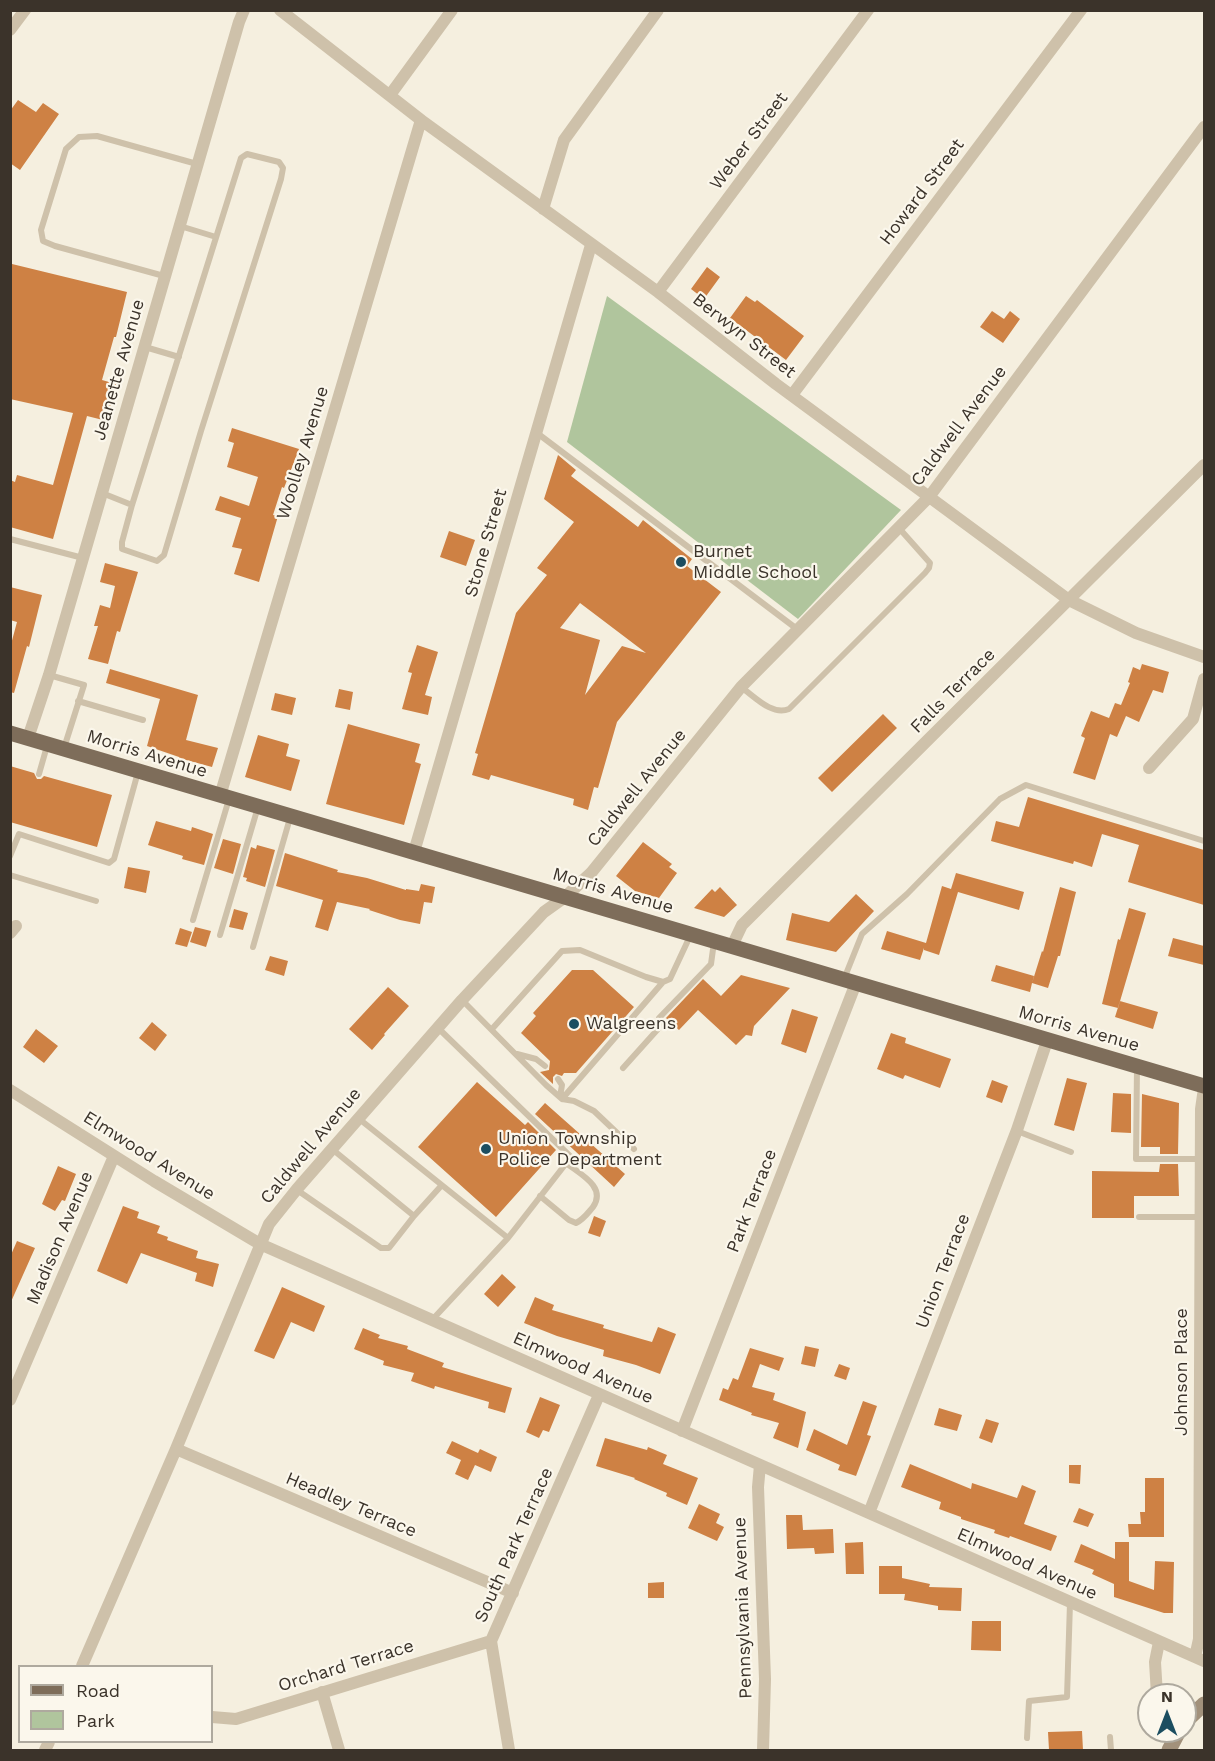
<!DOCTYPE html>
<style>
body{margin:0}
#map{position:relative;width:1215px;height:1761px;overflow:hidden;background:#f5efdf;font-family:"Work Sans",sans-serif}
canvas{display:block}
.frame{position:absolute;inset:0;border:12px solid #3b332a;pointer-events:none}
.legend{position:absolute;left:18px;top:1665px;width:195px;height:78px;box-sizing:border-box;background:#fbf7ec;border:2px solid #aea99e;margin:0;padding:8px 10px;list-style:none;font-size:18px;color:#3b332a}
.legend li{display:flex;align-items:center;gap:12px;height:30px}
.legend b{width:30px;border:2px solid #aea99e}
.north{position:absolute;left:1137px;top:1683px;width:60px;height:60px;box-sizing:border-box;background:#fbf7ec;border:2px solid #aea99e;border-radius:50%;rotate:0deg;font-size:16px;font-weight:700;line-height:24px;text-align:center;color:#3b332a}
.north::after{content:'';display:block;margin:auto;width:21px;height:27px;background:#1c4e60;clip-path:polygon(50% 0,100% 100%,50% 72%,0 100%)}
</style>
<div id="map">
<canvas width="1215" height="1761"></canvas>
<div class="frame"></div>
<ul class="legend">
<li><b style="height:8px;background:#7e6d5a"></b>Road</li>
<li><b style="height:16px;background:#b0c59d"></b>Park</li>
</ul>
<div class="north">N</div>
</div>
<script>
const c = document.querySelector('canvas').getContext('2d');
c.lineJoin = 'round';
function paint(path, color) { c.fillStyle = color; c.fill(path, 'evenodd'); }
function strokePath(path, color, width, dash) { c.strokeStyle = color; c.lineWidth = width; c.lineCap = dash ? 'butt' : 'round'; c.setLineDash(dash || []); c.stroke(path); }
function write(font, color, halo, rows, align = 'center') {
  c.font = font + ' "Work Sans",sans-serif'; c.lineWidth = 4.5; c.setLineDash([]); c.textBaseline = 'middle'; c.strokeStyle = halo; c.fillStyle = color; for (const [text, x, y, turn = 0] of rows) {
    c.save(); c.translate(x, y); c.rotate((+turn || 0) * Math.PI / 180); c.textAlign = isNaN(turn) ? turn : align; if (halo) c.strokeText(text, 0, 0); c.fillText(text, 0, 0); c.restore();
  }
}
paint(new Path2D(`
 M607,296L901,510L798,619L567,442Z`), '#b0c59d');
paint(new Path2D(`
 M18,100L36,112L43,103L59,114L20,170L10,163V111Z
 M12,264L127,292L116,337H114L102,380L116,384L107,421L87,416L53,539L10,527V480L15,482L17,475L53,485L73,413L10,399V272Z
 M707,267L720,277L704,299L691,289Z
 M746,296L755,302L757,300L804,336L786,360L730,318Z
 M992,311L1004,319L1010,311L1020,319L1003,343L980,327Z
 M232,428L299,449L284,488L282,487L273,515L278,516L259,582L234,574L242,549L232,547L241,518L215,510L220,496L249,506L258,477L227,467L234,443L228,441Z
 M558,455L576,470L571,476L638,527L643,520L692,559L687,566L721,592L617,722L598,788L594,787L588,810L573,805L574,799L491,775L489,780L472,775L478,754L475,753L516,613L547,575L537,568L574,522L544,499ZM580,603L646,653L622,646L585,695L600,640L560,628Z
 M449,531L475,540L466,566L440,557Z
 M105,563L138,572L120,632L117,631L108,664L88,659L98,626H94L100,605L110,608L115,586L100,582Z
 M10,587L42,595L29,647L27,646L14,693L10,692V648L17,622L10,620Z
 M417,645L438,652L425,695L432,697L428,715L402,709L412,673L408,672Z
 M1142,664L1169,672L1163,693L1153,690L1139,722L1126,716L1117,737L1110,734L1095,780L1073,773L1085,738L1081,736L1091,711L1109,718L1115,703L1121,705L1130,683L1128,682L1133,667L1140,670Z
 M110,669L198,695L186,740L218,748L212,767L179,758V757L147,746L160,699L106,683Z
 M339,689L353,692L350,710L335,707Z
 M275,693L296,698L292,715L271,710Z
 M883,714L897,728L832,792L818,778Z
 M348,724L420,744L415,762L421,764L404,825L326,804Z
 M258,735L289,744L286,756L300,760L291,791L245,777Z
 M10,766L34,773L37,779H41L44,776L112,795L97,847L10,822Z
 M1028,797L1204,850V905L1128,882L1139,845L1102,834L1092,867L1074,861L1073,864L991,841L996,821L1019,827Z
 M156,821L191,831L192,827L213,834L204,865L182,859L183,856L148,845Z
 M223,839L241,844L233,874L214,868Z
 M643,842L672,864L669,867L677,873L659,898L635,891L616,876Z
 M257,845L275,850L265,887L246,881L247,878L243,877L251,847L256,849Z
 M285,853L338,870L337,872L367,878L406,890V889L419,891L421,884L435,887L432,903L424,902L420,924L400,920L369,910L370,909L337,902L328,931L315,927L323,900L276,886Z
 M128,867L150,871L146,893L124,888Z
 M956,873L1024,892L1019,910L958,892L939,955L924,950V948L920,960L881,949L887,931L926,943L942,886L951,889Z
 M720,887L737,905L724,917L694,908L712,889L715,892Z
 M1060,887L1076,892L1060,956H1058L1048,988L1032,983L1030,992L991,981L996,965L1034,976L1032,983L1042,951L1043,952Z
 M856,894L874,911L836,952L786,940L792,913L829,922Z
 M1129,908L1146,913L1118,1008L1102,1004L1118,939L1120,940Z
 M234,909L248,913L243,930L229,927Z
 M195,927L211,931L206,947L190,942Z
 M180,928L192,932L187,947L175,944Z
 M1173,938L1204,946V965L1168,956Z
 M270,956L288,961L284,976L265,970Z
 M572,970H593L634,1007L576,1073H564L562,1076L556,1074L553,1077V1084L540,1072L549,1070L550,1061L521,1033L536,1016L533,1013Z
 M741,975L790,988L754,1026L752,1036L746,1035L736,1045L698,1010L679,1030L666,1018L703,979L721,996Z
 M388,987L409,1006L384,1034L385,1035L372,1050L349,1029Z
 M1120,1001L1158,1012L1153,1029L1115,1017Z
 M792,1009L818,1017L806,1053L781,1044Z
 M152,1022L167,1035L155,1051L139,1038Z
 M36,1029L58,1046L44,1063L23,1047Z
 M891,1033L906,1038L905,1043L951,1059L940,1088L905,1075L903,1079L877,1069Z
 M1067,1078L1087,1083L1074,1131L1054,1125Z
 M992,1080L1008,1086L1002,1103L986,1097Z
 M477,1082L525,1125L528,1122L556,1150L496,1217L418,1147Z
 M1113,1093L1131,1094V1133L1111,1132Z
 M1142,1094L1179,1103L1178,1154H1160V1147H1141Z
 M545,1103L625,1174L614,1187L535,1114Z
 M1160,1164H1178L1179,1196H1134V1218H1092V1171L1159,1172Z
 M58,1166L76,1174L65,1201L62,1200L55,1211L42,1204Z
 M123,1206L139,1212L137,1218L160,1226L157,1233L168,1237L167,1240L198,1251L196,1258L219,1264L213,1287L195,1281L197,1273L141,1253L127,1284L97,1271Z
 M594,1216L606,1221L600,1237L588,1233Z
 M17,1241L35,1248L10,1304V1257Z
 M502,1274L516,1287L498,1307L484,1294Z
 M282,1287L325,1306L314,1332L291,1322L274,1359L254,1351Z
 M535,1297L554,1305L552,1310L604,1325L603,1328L652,1342L658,1327L676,1334L660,1374L636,1365L603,1356L604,1350L557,1336L524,1323Z
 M363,1328L380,1335L378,1338L408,1346L407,1349L444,1363L442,1367L512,1388L505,1413L488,1408L489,1402L435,1386L434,1389L411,1381L414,1373L383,1365L384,1361L354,1349Z
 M805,1346L819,1349L815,1367L801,1364Z
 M750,1348L784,1358L779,1371L760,1364L752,1387L775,1393L773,1400L806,1412L798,1448L773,1438L779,1423L751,1415L752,1413L719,1400L723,1388L728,1390L733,1378L738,1380Z
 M839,1364L850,1368L846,1380L834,1376Z
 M540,1397L560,1405L549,1432L543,1430L539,1438L526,1432Z
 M863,1401L877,1406L867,1435L871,1436L856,1476L838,1470L840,1465L806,1450L814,1429L847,1445Z
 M939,1408L962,1415L957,1431L934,1425Z
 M986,1419L999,1423L992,1443L979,1438Z
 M605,1438L647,1450L648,1447L667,1455L663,1464L698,1478L687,1505L666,1496L667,1493L634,1479L635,1478L596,1466Z
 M452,1441L478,1453L480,1449L497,1457L491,1472L475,1465L468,1480L455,1474L461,1460L446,1453Z
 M910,1464L971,1489L972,1483L1017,1498L1022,1485L1036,1491L1024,1524L1057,1536L1051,1551L1010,1536L1009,1538L994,1533L995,1530L961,1519V1517L939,1509L941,1502L901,1487Z
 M1069,1465H1081L1080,1484L1069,1483Z
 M1145,1478H1164V1537H1129L1128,1524H1141L1140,1512H1145Z
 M699,1504L720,1514L716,1523L724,1527L717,1541L688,1528Z
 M1079,1508L1094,1514L1088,1527L1073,1522Z
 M786,1515H802L803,1530L833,1529L834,1553L815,1554L814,1548L787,1549Z
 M863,1542L864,1574H846L845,1543Z
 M1115,1542H1129V1581L1154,1590L1155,1561L1174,1562L1173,1613H1164L1114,1597V1584L1092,1574L1094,1570L1074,1562L1081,1544L1115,1559Z
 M879,1566H902V1578L930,1584L929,1587L962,1588L961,1611L938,1610V1606L904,1600L905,1594H879Z
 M664,1582V1598H648V1583Z
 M972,1621H1001V1651L971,1650Z
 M1082,1731L1083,1750H1049L1048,1732Z`), '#ce8144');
strokePath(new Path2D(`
 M180,226L216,237
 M164,276L55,246L43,241L41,230L66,149L79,137L97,136L197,164
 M145,347L179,357
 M537,433L797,629
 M102,493L132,505L122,542V549L157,561L164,555L201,431L281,179L283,168L279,162L247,154L241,158L132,505
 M10,539L83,558
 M49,675L84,685L64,748
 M741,687C755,697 772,716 789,709L925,573L929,568L930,563L898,527
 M78,701L143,720
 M39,774L47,746
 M10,856L19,834L109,863L114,859L138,772
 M10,875L96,901
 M193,920L229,799
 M220,935L258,807
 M253,947L290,818
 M844,979L862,934L907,894L1000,799L1026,785L1204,841
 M462,1000L546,1085L562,1099L574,1101L594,1111L634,1149
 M492,1029L562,951L580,950L646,977L663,982
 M517,1054L536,1059L545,1066
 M1137,1067L1136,1159H1200
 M623,1068L658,1029L659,1018L711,964L714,942
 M558,1079L562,1085L560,1097
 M562,1099L663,982L670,979L691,934
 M358,1118L508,1238
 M1017,1131L1071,1152
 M297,1190L381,1248H389L414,1216L332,1149
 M540,1196L569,1220L576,1223C584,1219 587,1214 593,1207C607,1187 580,1174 566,1163
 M414,1216L441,1186
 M1139,1217H1200
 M432,1320L508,1238L571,1157L437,1027
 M1110,1737L1111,1750
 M1027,1738L1029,1701L1067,1697L1070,1603`), '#cec1aa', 6);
strokePath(new Path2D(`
 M280,10L421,120L658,292L776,384L1069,600L1136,633L1204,657
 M10,30L25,10
 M390,95L452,10
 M543,209L564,140L658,10
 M658,292L868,10
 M792,395L1081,10
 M28,738L49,675L239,22L244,10
 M1149,768L1193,719L1204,679
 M220,796L421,120
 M414,852L591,245
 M10,933L16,926
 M732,946L742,925L1204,465
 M10,1090L154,1181L260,1244L1204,1661
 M10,1400L114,1156
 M682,1431L856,983
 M176,1449L513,1593
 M760,1465L758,1487L765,1679L763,1750
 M869,1513L1017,1130L1047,1041
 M1195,1657L1199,1639L1201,1109L1204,1088
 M82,1666L176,1449L269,1224L297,1189L462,1000L544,912L565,897L591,873L741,687L929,497L1204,127
 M322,1692L339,1750
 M1157,1695L1155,1662L1159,1642
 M212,1717L236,1719L491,1641
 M45,1750L49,1742
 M509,1750L491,1641L599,1395`), '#cec1aa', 12);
strokePath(new Path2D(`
 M1185,1722L1204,1704
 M1169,1750L1179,1731`), '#a2917b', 15);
strokePath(new Path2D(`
 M10,733L1204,1086`), '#7e6d5a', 15);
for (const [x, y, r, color] of [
 [681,562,6,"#1c4e60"],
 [574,1024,6,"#1c4e60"],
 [486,1149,6,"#1c4e60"]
]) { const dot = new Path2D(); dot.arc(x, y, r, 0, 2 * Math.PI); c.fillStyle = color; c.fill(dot); strokePath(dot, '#fbf7ec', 2); }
write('18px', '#3b332a', '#fbf7ec', [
 ["Weber Street",749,141,-53],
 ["Howard Street",922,192,-53],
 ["Berwyn Street",744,336,38],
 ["Jeanette Avenue",119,370,-74],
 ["Caldwell Avenue",959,426,-53],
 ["Woolley Avenue",303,453,-73],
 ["Stone Street",486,543,-74],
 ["Falls Terrace",953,691,-45],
 ["Morris Avenue",147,754,17],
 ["Caldwell Avenue",637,788,-51],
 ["Morris Avenue",613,891,16],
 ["Morris Avenue",1079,1029,16],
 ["Caldwell Avenue",311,1146,-50],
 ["Elmwood Avenue",149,1156,32],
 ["Park Terrace",752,1201,-69],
 ["Madison Avenue",60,1238,-67],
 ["Union Terrace",943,1271,-69],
 ["Elmwood Avenue",583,1368,24],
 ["Johnson Place",1182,1372,-90],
 ["Headley Terrace",351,1505,23],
 ["South Park Terrace",514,1545,-66],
 ["Elmwood Avenue",1027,1564,24],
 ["Pennsylvania Avenue",743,1608,-92],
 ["Orchard Terrace",346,1666,-17]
]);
write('18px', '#3b332a', '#fbf7ec', [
 ["Burnet",693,552],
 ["Middle School",693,573],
 ["Walgreens",586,1024],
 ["Union Township",498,1139],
 ["Police Department",498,1160]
], 'left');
</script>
